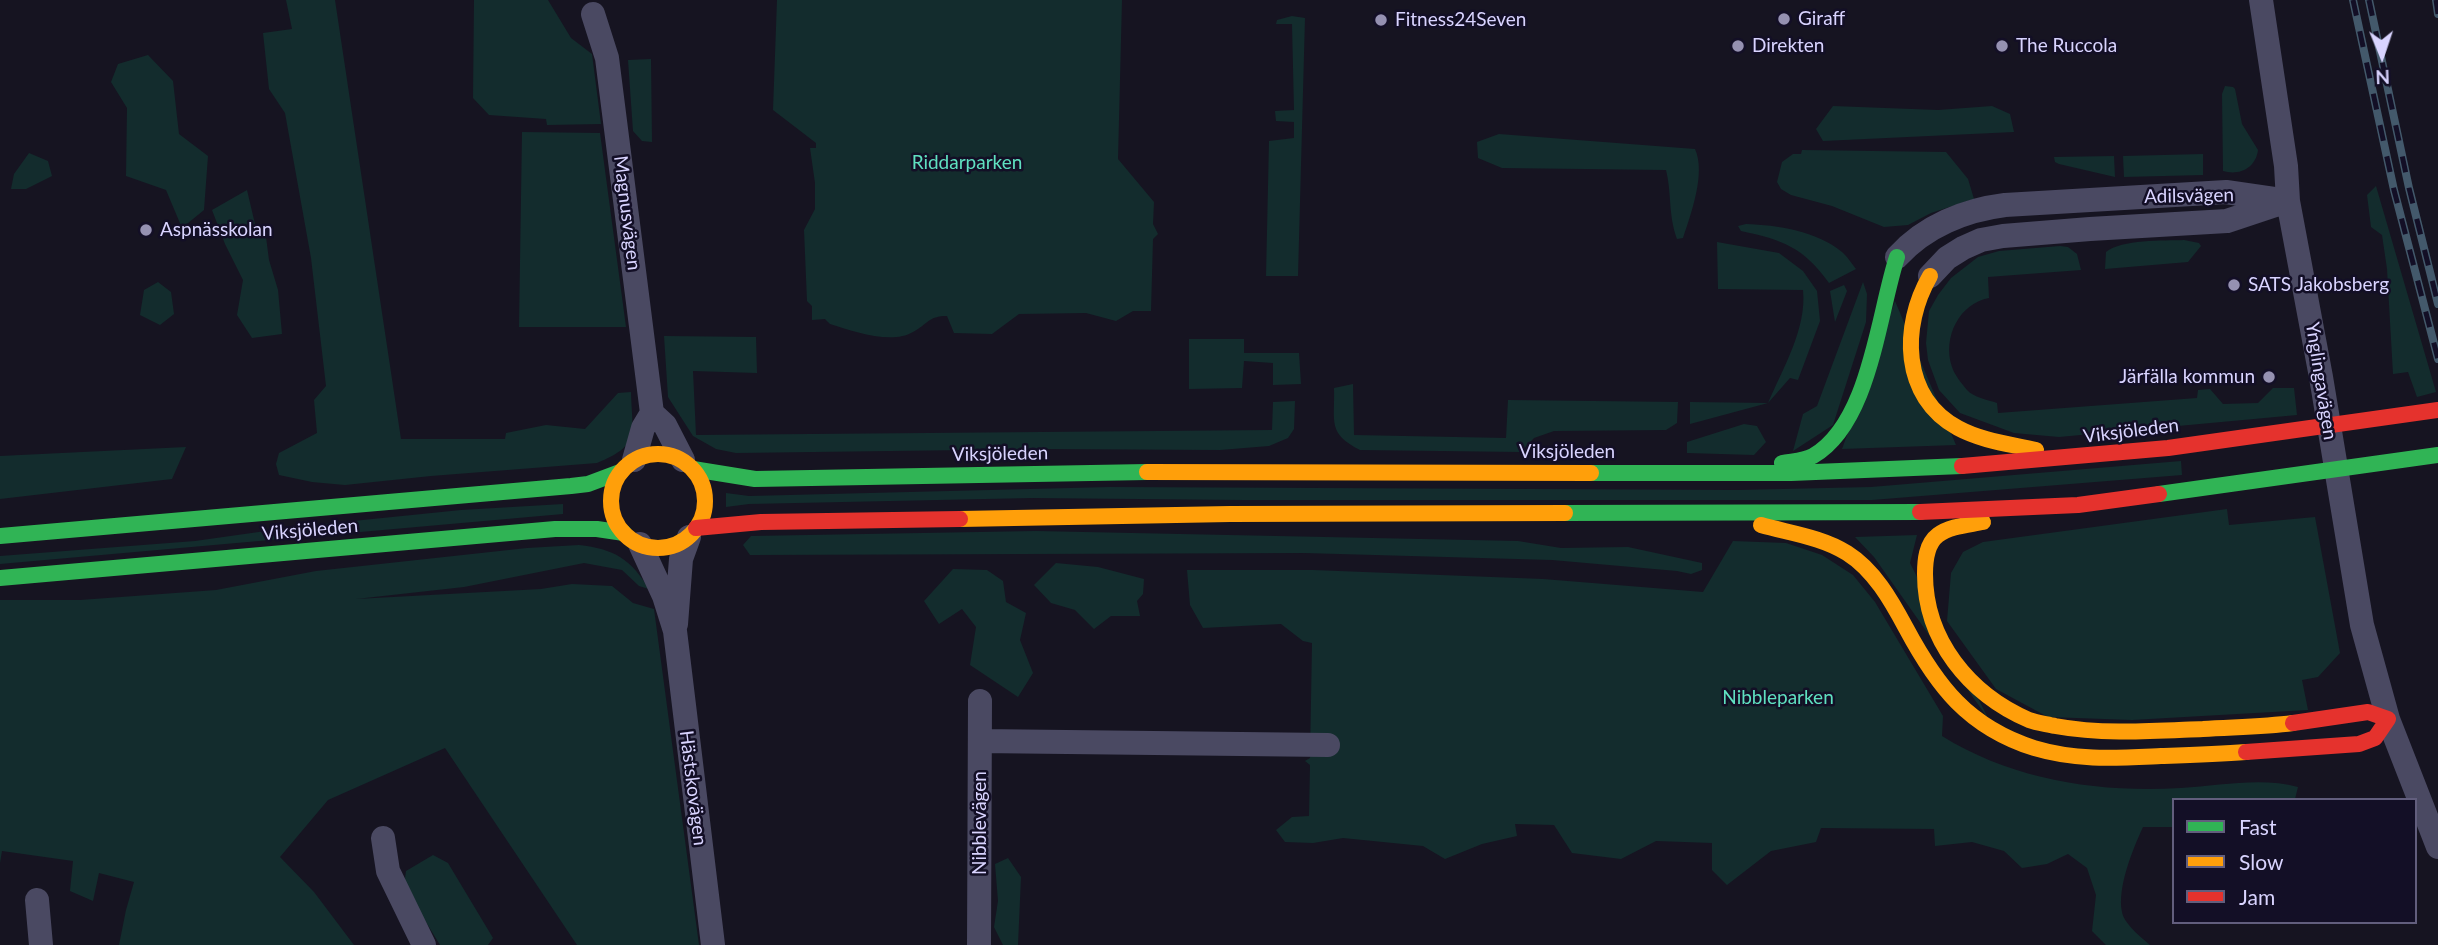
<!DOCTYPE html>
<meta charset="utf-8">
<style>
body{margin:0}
#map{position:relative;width:2438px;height:945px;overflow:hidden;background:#161421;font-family:Lato,sans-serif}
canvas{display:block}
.legend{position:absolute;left:2172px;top:798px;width:245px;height:126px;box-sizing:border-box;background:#130f26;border:2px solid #625e7d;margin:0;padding:9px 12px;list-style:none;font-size:21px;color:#d9d4ff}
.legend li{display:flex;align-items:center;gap:14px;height:35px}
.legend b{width:35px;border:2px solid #625e7d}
.north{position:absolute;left:2347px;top:21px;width:70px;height:70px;-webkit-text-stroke:5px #130f26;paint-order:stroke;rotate:178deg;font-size:19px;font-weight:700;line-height:28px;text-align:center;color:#d9d4ff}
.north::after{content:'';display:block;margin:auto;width:24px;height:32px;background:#d9d4ff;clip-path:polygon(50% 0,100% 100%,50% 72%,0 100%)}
</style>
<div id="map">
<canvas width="2438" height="945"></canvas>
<ul class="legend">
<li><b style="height:9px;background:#30b455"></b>Fast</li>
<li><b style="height:9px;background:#ff9f0a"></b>Slow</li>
<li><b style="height:9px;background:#e5322d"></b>Jam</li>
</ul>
<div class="north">N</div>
</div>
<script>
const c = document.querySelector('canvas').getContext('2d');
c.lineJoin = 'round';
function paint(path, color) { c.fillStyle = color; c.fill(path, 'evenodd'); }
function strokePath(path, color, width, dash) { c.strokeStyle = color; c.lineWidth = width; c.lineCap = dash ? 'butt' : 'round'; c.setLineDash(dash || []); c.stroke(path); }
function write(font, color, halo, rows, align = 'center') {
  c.font = font + ' Lato,sans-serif'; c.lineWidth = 5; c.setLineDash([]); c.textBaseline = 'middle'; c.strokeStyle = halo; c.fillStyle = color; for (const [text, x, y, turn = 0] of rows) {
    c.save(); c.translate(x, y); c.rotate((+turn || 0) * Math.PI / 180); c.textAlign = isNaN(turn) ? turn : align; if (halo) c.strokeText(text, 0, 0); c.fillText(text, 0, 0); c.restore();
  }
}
paint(new Path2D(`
 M286,0H335L401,439H505L506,433L546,425L585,429L618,393L631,392C632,434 641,445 597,463L431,476L345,485L312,482L279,475L276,464L279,453L317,433L314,400L326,386L311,258L285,113L269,89L263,33L292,29Z
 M474,0H548L571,38L592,54L601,124L547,125L546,119L489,115L473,98Z
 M777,0H1122L1118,159L1154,202L1153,224L1158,234L1153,239L1151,311H1133L1116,321L1086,313L1019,314L992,334L954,333L947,316C928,316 928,324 913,332C891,345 853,331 830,324L825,319L812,320V306L807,301L804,230L815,209V183L810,148H816V143L773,110Z
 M1292,16L1305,18L1298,276H1266L1269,141L1294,138V122L1276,121L1275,111L1294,110L1292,24H1276L1277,20Z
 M148,55L173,81L179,134L208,156L204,210L182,228L166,190L126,176L127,108L111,82L118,64Z
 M651,59L652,142L642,141L633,131L628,60Z
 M2225,86L2233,87L2235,89L2242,124L2258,150C2256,168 2239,176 2223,171L2222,94Z
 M1833,106L1938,110L1992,106L2010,114L2014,132L1823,141L1816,129Z
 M522,132L600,133L626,327H519Z
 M1499,134L1695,149C1706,173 1691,214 1683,238L1677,239C1668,214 1672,195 1666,170L1502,168L1478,158L1477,142Z
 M1802,150L1946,152L1968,179L1974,199L1931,213L1908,225L1884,227L1832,206L1791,195L1781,189L1777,182L1782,162L1793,154H1801Z
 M29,153L48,161L52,176L26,189H11L14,174Z
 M2203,154V175L2124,177L2123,156Z
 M2114,156L2115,177L2059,164L2055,162L2054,157Z
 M2376,186L2436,392L2417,397L2408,372L2393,374L2387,269L2382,235L2371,227L2367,195Z
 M247,190L255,224L266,237L269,260L278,290L282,334L252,338L237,315L243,280L225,244L212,210Z
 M1746,224C1777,225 1817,231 1842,252C1847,256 1852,264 1856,269L1829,283C1803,247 1783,240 1741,231L1738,226Z
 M2184,240L2199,243L2201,246L2188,262L2105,269L2106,252C2122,239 2163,241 2184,240Z
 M1717,242L1779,253L1803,271L1817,291L1820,321L1798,380L1790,378L1768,403L1690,424V402L1768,403C1783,368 1807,328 1803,290L1718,289Z
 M2060,246L2068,247L2077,254L2081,270L1988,277L1989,298C1960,303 1942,337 1952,367C1954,374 1962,384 1967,390C1973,397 1988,400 1997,403L1998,413L2197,398L2198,390L2210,389L2223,404L2258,403L2273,388H2294L2297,415L2059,437L2014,433L1960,413L1939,390L1928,360L1926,343L1929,311L1938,295L1951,278L1978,257L1999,251Z
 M158,282L171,292L174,314L160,325L140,315L144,290Z
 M1863,282L1867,294L1866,322L1833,425L1793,451L1803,414L1817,406Z
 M1844,285L1847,291L1835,322L1830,291Z
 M1895,301L1956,445L1842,449Z
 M664,336L756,337L757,373L693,371L696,435L1272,430L1273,402L1295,401L1294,429L1288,438L1269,446L1220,450L1044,449L736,453L716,449L693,436L668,397Z
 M1189,339H1244V353H1299L1301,384L1273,385V363L1244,361L1242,388L1189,389Z
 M1353,384L1354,435L1506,438L1508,400L1678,402L1677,423L1666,430L1554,431L1534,438L1521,452L1360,450C1327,433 1335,422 1334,388Z
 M1744,424L1757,426L1766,442L1754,455L1687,453V442Z
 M186,447L172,479L0,499V456Z
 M2181,461L2182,475L1872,500H1242L1032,498L749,504L726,507V493L749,496L1110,487L1737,490L1871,487Z
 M563,504V514L0,564V556L195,541L294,527L461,510Z
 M2227,509L2229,525L2315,517L2340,653L2318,677L2302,680L2308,710L2132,720L2048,717L1996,689L1947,621L1951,573L1963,552L1983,542Z
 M1036,531L1518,541L1561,548L1628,547L1702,563V570L1691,574L1677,571L1552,560L1304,553L750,555L743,545L751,536Z
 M1917,535L1910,563L1989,720L1874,557L1855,537Z
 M1733,541L1786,543L1822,555L1853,575L1875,602L1943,716L1942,736C2013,780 2098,793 2181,788C2219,786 2261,777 2298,787L2295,799L2174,800V827H2143C2133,849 2117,887 2122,912C2124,924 2141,937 2150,945H2106L2092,931L2096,895L2087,868L2068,854L2047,864L2022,868L2004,851L1972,842L1935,846L1934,829L1821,828L1816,842L1771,851L1727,885L1712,870V843L1656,841L1621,859L1572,853L1554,825L1515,824L1517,836L1482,844L1445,859L1423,846L1343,838L1313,843L1285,842L1276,830L1292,817L1309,816L1310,765L1305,761L1310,758L1312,643L1303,641L1281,624L1203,628L1190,605L1187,570H1313L1543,579L1703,592Z
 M579,545C614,549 631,559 649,589L639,586L622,570L584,563L464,587L356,599L541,589L572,584L612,586L633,603L654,609L699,945H577L445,748L328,800L280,857L314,892L354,945H119L126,910L134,882L99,873L93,901L70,891L73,861L2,851L0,863V600H80L216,590L316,571L527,548Z
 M1056,563L1098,567L1144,579L1143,594L1137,601L1140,616H1111L1094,629L1075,610L1051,603L1034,585Z
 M953,569L987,570L1003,581L1006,602L1026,613L1020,640L1033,673L1018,697L970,665L976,627L962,609L939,624L924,601Z
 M433,855L448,863L493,938L488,945H440L404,886L406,871Z
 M1008,858L1021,877L1018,945H1003L994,927L998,901L995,864Z`), '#132c2d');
strokePath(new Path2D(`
 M2261,0L2286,166L2288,201L2321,377L2362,625L2388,719L2438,847
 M593,14L607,58L652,413L643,428L634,460
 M1897,257C1925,226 1965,210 2005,205L2226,192L2288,201
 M1930,276L1947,258L1963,248L1981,240L2003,236L2090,229L2227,221L2281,203
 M652,413L665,425L683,460
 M640,544L664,596L675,631L713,945
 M676,624L681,559L689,537
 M980,741L1328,745
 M383,838L388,871L424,945
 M37,900L41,945
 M979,945L980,701`), '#4a4962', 24);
strokePath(new Path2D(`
 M1782,463C1792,461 1804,461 1813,456C1870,423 1878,315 1897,257
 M693,469L755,479L1147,472
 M1591,473H1791L1962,466
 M2159,494L2438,455
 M1565,513L1920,512
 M0,536L571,486L588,484L620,472
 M0,578L555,529H597L624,533`), '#30b455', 16);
strokePath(new Path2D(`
 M1930,276C1901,326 1901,397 1958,428C1982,441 2010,444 2036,450
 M611 501a47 47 0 1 1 94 0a47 47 0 1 1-94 0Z
 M1147,472L1591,473
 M960,519L1230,514L1565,513
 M1983,522C1968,525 1950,526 1938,535C1926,544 1925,561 1925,574C1925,640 1969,694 2029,720C2037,723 2047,724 2055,726C2104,735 2154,731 2203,729C2233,727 2263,727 2293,723
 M1761,525C1789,533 1822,537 1847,553C1874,570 1891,600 1906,628C1937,686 1968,727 2034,748C2077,761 2117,758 2161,756C2189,755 2218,754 2246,752`), '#ff9f0a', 16);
strokePath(new Path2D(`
 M1962,466L2168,448L2438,410
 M1920,512L2078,505L2159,494
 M696,528L761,522L960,519
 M2246,752L2359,744L2375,738L2388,719L2368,712L2293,723`), '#e5322d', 16);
const rail = new Path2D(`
 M2353,0L2394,190L2438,359
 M2369,0L2409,188L2438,304
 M2436,0L2438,14`);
strokePath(rail, '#43596b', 8);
strokePath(rail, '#130f26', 5, [16]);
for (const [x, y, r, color] of [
 [1784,19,7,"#9591b1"],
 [1381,20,7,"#9591b1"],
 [1738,46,7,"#9591b1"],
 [2002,46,7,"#9591b1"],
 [146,230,7,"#9591b1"],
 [2234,285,7,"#9591b1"],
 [2269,377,7,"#9591b1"]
]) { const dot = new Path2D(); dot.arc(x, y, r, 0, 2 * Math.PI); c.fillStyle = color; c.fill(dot); strokePath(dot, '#130f26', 2.5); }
write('19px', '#d9d4ff', '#130f26', [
 ["Giraff",1798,19],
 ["Fitness24Seven",1395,20],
 ["Direkten",1752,46],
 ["The Ruccola",2016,46],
 ["Aspnässkolan",160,230],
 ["SATS Jakobsberg",2248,285],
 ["Järfälla kommun",2255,377,"right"]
], 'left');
write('19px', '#5fe0c0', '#130f26', [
 ["Riddarparken",967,163],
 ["Nibbleparken",1778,698]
]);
write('19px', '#d9d4ff', '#130f26', [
 ["Adilsvägen",2189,196,-1],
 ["Magnusvägen",627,213,83],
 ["Ynglingavägen",2321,381,81],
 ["Viksjöleden",2131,431,-7],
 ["Viksjöleden",1567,452],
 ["Viksjöleden",1000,454,-1],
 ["Viksjöleden",310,530,-5],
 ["Hästskovägen",693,788,83],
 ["Nibblevägen",980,823,-90]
]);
</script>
